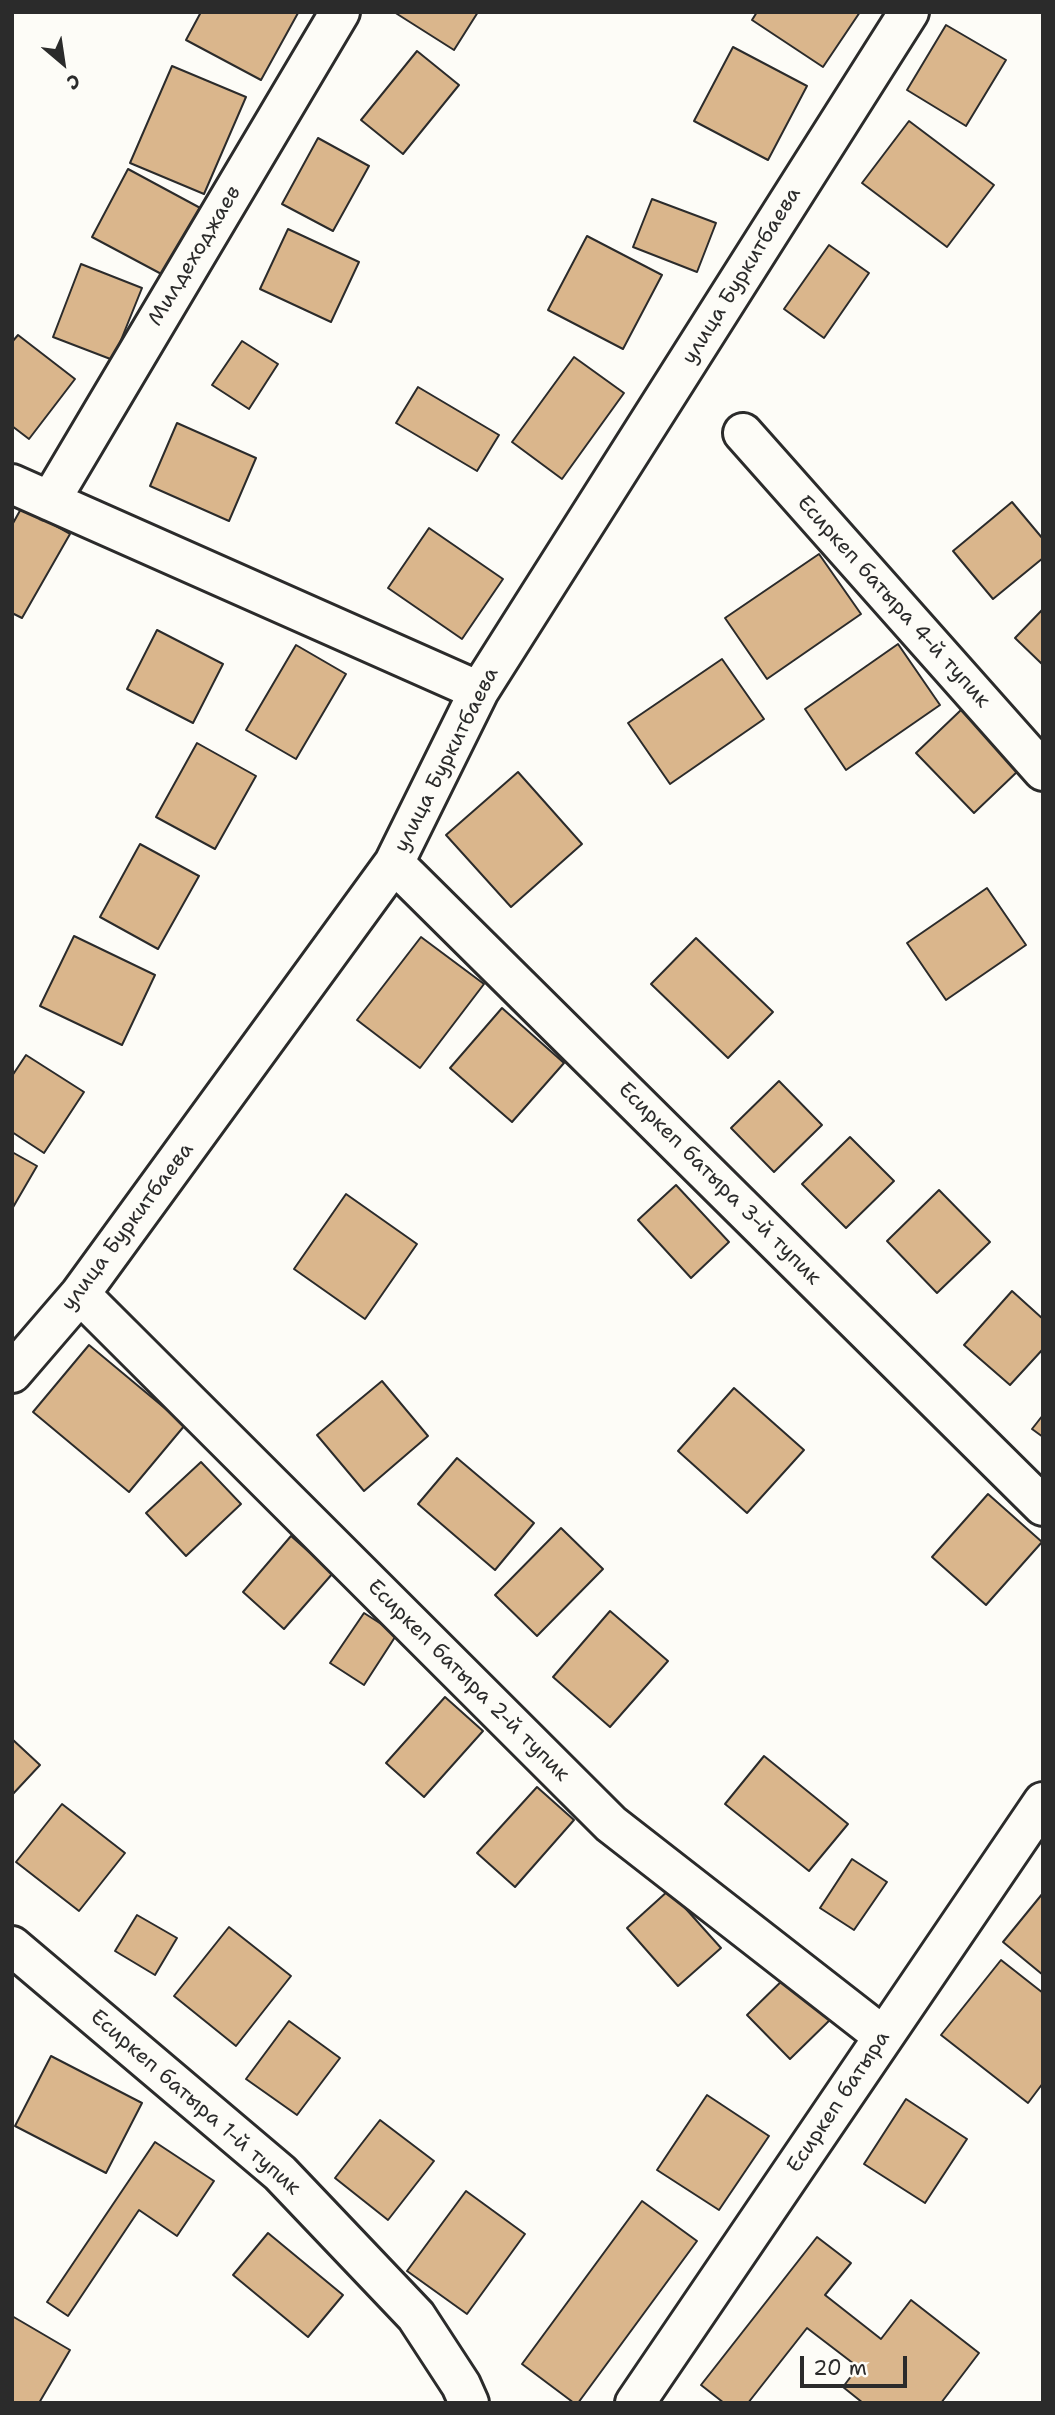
<!DOCTYPE html>
<meta charset="utf-8">
<style>
body{margin:0}
#map{position:relative;width:1055px;height:2415px;overflow:hidden;background:#fdfcf7;font-family:"Shantell Sans",sans-serif}
canvas{display:block}
.frame{position:absolute;inset:0;border:14px solid #2b2b2b;pointer-events:none}
.north{position:absolute;left:28px;top:28px;width:70px;height:70px;-webkit-text-stroke:5px #fdfcf7;paint-order:stroke;rotate:151deg;font-size:19px;font-weight:700;line-height:28px;text-align:center;color:#2b2b2b}
.north::after{content:'';display:block;margin:auto;width:24px;height:32px;background:#2b2b2b;clip-path:polygon(50% 0,100% 100%,50% 72%,0 100%)}
.scale{position:absolute;left:800px;top:2356px;width:107px;height:32px;box-sizing:border-box;border:4px solid #2b2b2b;border-top:0;padding-left:9px;font-size:21px;line-height:24px;white-space:nowrap;color:#2b2b2b;-webkit-text-stroke:5px #fdfcf7;paint-order:stroke}
</style>
<div id="map">
<canvas width="1055" height="2415"></canvas>
<div class="frame"></div>
<div class="north">С</div>
<div class="scale">20 m</div>
</div>
<script>
const c = document.querySelector('canvas').getContext('2d');
c.lineJoin = 'round';
function paint(path, color) { c.fillStyle = color; c.fill(path, 'evenodd'); }
function strokePath(path, color, width, dash) { c.strokeStyle = color; c.lineWidth = width; c.lineCap = dash ? 'butt' : 'round'; c.setLineDash(dash || []); c.stroke(path); }
function write(font, color, halo, rows, align = 'center') {
  c.font = font + ' "Shantell Sans",sans-serif'; c.lineWidth = 5; c.setLineDash([]); c.textBaseline = 'middle'; c.strokeStyle = halo; c.fillStyle = color; for (const [text, x, y, turn = 0] of rows) {
    c.save(); c.translate(x, y); c.rotate((+turn || 0) * Math.PI / 180); c.textAlign = isNaN(turn) ? turn : align; if (halo) c.strokeText(text, 0, 0); c.fillText(text, 0, 0); c.restore();
  }
}
const building = new Path2D(`
 M201,12H297L298,13L261,80L186,40Z
 M394,12H478L454,50Z
 M757,12H860L823,67L752,20Z
 M946,25L1006,60L966,126L907,90Z
 M733,47L807,86L768,160L694,121Z
 M417,51L459,85L403,154L361,120Z
 M172,66L246,97L204,194L130,163Z
 M909,121L994,185L947,247L862,183Z
 M318,138L369,166L333,231L282,204Z
 M128,169L204,210L167,277L92,237Z
 M652,199L716,223L697,272L633,247Z
 M288,229L359,262L331,322L260,289Z
 M587,236L662,275L623,349L548,310Z
 M829,245L869,273L824,338L784,309Z
 M81,264L142,288L113,360L53,337Z
 M18,335L75,379L29,439L12,426V342Z
 M242,341L278,364L249,409L212,385Z
 M574,357L624,393L562,479L512,442Z
 M418,387L499,435L477,471L396,423Z
 M177,423L256,458L229,521L150,486Z
 M1012,502L1043,539V558L993,599L953,551Z
 M22,507L70,534L22,618L12,613V525Z
 M429,528L503,579L462,639L388,588Z
 M819,554L861,614L767,679L725,618Z
 M1043,609V665L1015,638Z
 M157,630L223,664L193,723L127,689Z
 M898,644L940,705L846,770L805,709Z
 M296,645L346,674L296,759L246,730Z
 M722,659L764,719L670,784L628,723Z
 M961,710L1019,770L974,813L916,753Z
 M197,743L256,776L215,849L156,817Z
 M518,772L582,844L511,907L446,835Z
 M140,844L199,876L158,949L100,917Z
 M987,888L1026,945L946,1000L907,943Z
 M74,936L155,975L122,1045L40,1006Z
 M421,937L484,984L420,1068L357,1020Z
 M696,938L773,1012L728,1058L651,984Z
 M502,1008L564,1063L512,1122L450,1068Z
 M26,1055L84,1092L44,1153L12,1132V1076Z
 M779,1081L822,1125L774,1172L731,1128Z
 M850,1137L894,1181L846,1228L802,1184Z
 M12,1152L37,1166L12,1209Z
 M676,1185L729,1242L691,1278L638,1220Z
 M939,1190L990,1242L937,1293L887,1241Z
 M346,1194L417,1244L365,1319L294,1269Z
 M1012,1291L1043,1319V1349L1010,1385L964,1345Z
 M89,1345L185,1425L129,1492L33,1412Z
 M382,1381L428,1436L364,1491L317,1435Z
 M734,1388L804,1450L747,1513L678,1451Z
 M1043,1415V1437L1032,1429Z
 M457,1458L534,1523L495,1570L418,1504Z
 M201,1462L241,1504L186,1556L146,1513Z
 M988,1494L1042,1542L986,1605L932,1557Z
 M561,1528L603,1569L537,1636L495,1595Z
 M291,1536L333,1573L284,1629L243,1592Z
 M610,1611L668,1661L610,1727L553,1677Z
 M364,1613L397,1634L364,1685L330,1663Z
 M445,1697L483,1731L424,1797L386,1763Z
 M12,1739L40,1765L12,1795Z
 M764,1756L848,1824L809,1871L725,1804Z
 M537,1787L574,1820L515,1887L477,1853Z
 M62,1804L125,1853L79,1911L16,1862Z
 M852,1859L887,1882L854,1930L820,1908Z
 M669,1890L721,1948L678,1986L627,1928Z
 M1043,1893V1975L1003,1942Z
 M137,1915L177,1938L155,1975L115,1951Z
 M229,1927L291,1976L236,2046L174,1996Z
 M1001,1960L1043,1993V2083L1028,2103L941,2035Z
 M793,1970L836,2014L790,2059L747,2015Z
 M289,2021L340,2058L297,2115L246,2079Z
 M51,2056L142,2103L106,2173L15,2126Z
 M707,2095L769,2136L719,2210L657,2170Z
 M906,2099L967,2139L925,2203L864,2164Z
 M380,2120L434,2161L388,2220L335,2178Z
 M155,2142L214,2181L177,2236L139,2210L68,2316L47,2302Z
 M466,2191L525,2234L467,2314L407,2271Z
 M642,2201L697,2241L578,2403H574L522,2364Z
 M268,2233L343,2295L308,2337L233,2275Z
 M817,2237L851,2263L825,2295L881,2339L911,2300L979,2353L941,2403H863L843,2387L858,2367L807,2328L748,2403H724L701,2385Z
 M12,2316L70,2350L39,2403H12Z`);
paint(building, '#dab68c');
strokePath(building, '#2b2b2b', 2);
const street = new Path2D(`
 M743,433L1043,771
 M12,484L479,691
 M50,501L340,12
 M394,863L1043,1506
 M80,1294L611,1824L883,2036
 M12,1373L80,1294L394,863L479,691L909,12
 M12,1946L280,2173L416,2316L461,2385L469,2403
 M635,2403L1043,1802`);
strokePath(street, '#2b2b2b', 44);
strokePath(street, '#fdfcf7', 38);
write('21px', '#2b2b2b', '#fdfcf7', [
 ["Милдеходжаев",195,256,-59],
 ["улица Буркитбаева",742,276,-58],
 ["Есиркеп батыра 4-й тупик",893,602,48],
 ["улица Буркитбаева",447,760,-63],
 ["Есиркеп батыра 3-й тупик",719,1184,45],
 ["улица Буркитбаева",128,1227,-53],
 ["Есиркеп батыра 2-й тупик",468,1681,45],
 ["Есиркеп батыра",839,2102,-56],
 ["Есиркеп батыра 1-й тупик",195,2103,41]
]);
</script>
